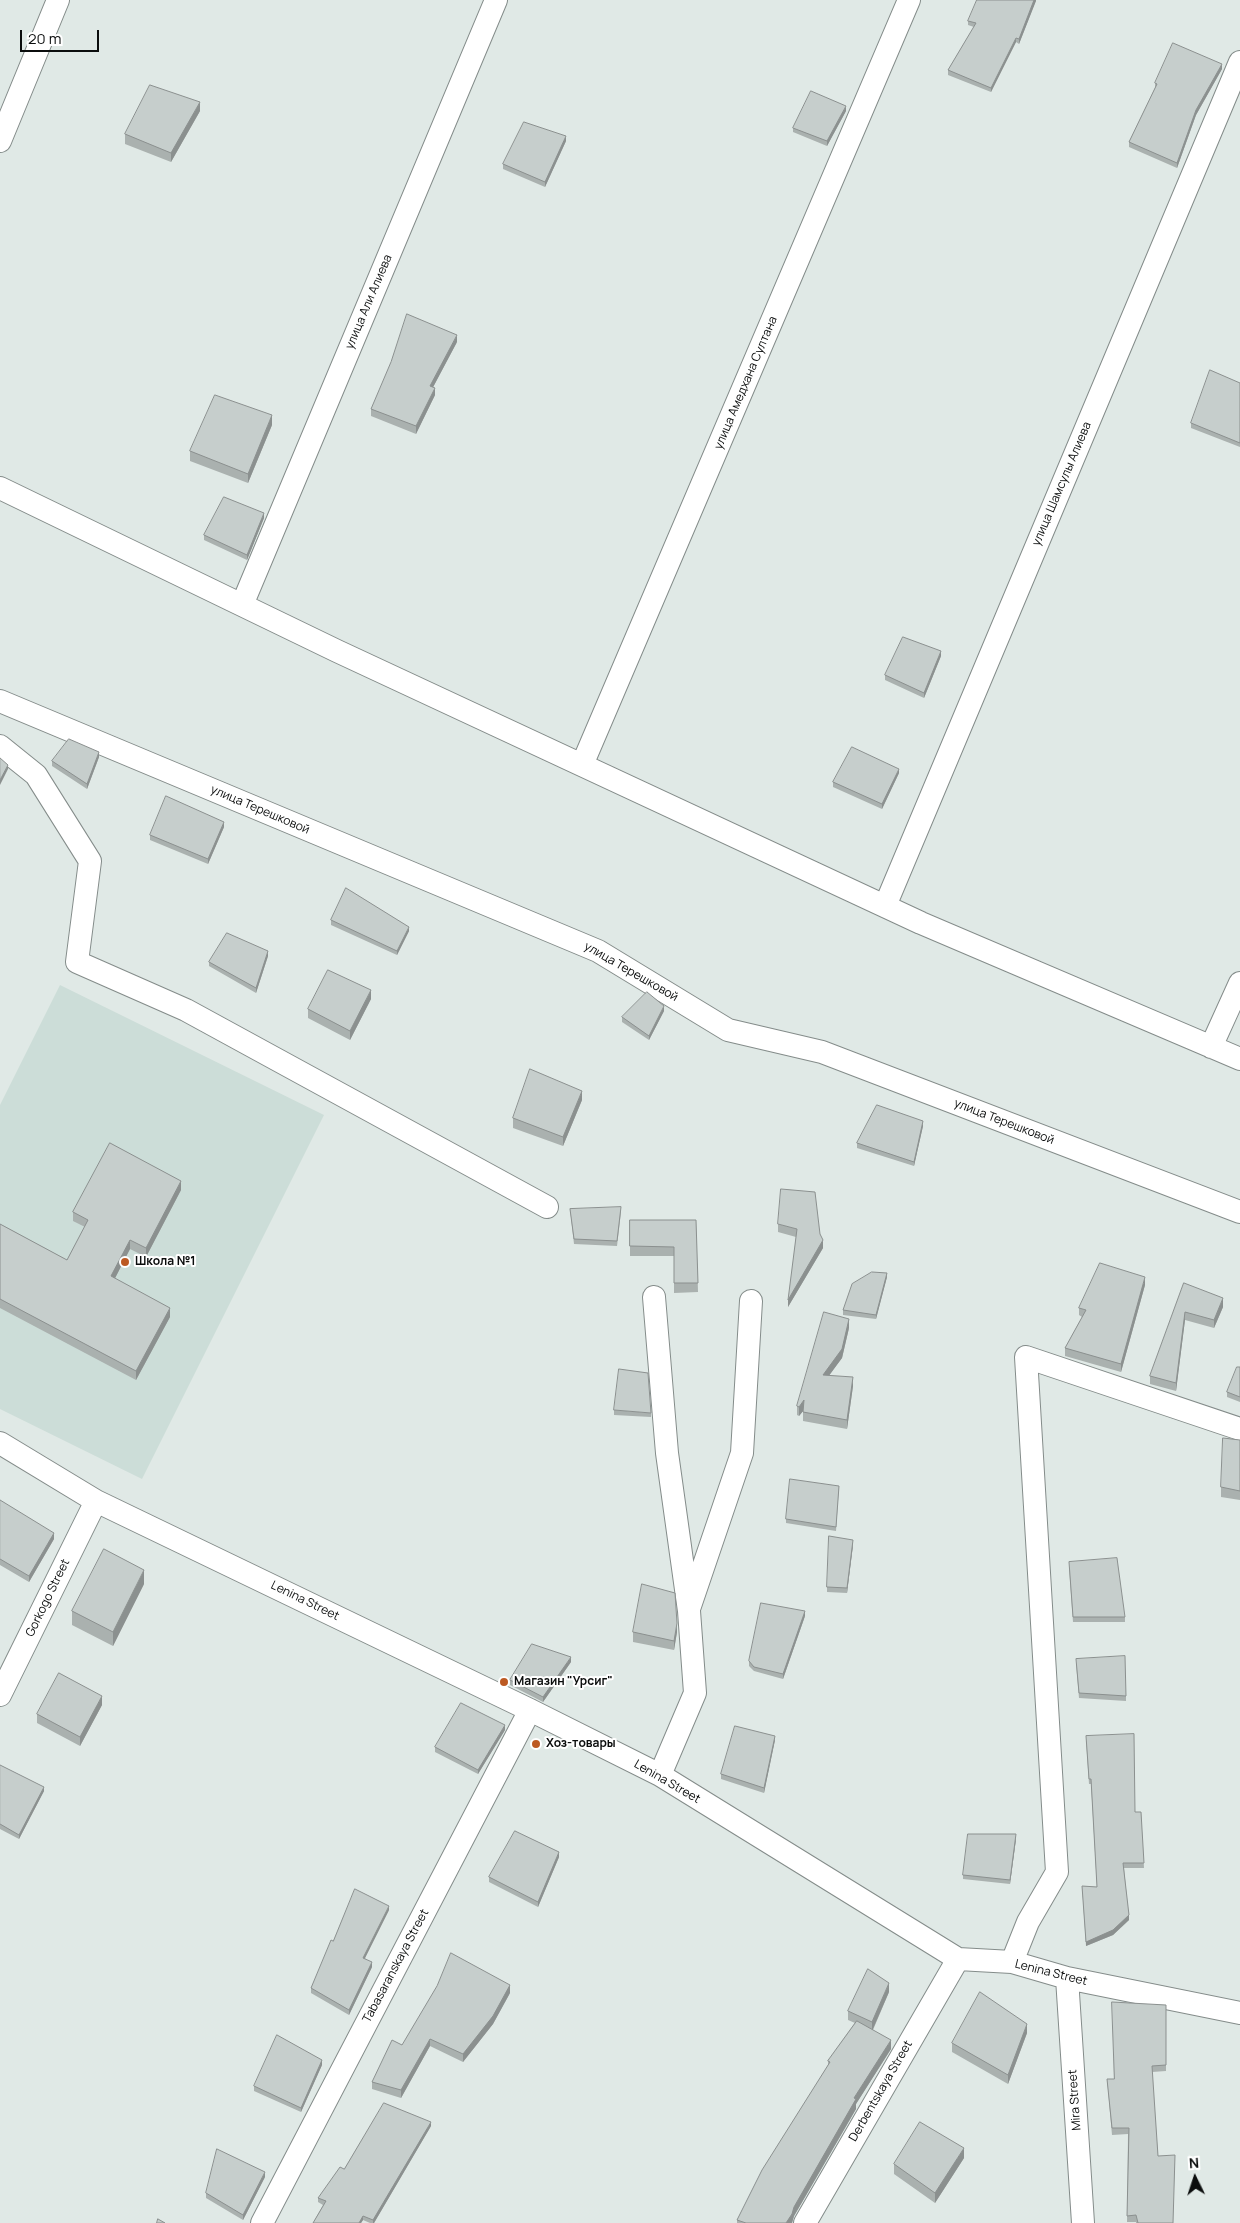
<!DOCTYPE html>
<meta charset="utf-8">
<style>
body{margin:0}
#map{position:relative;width:1240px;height:2223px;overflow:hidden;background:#e0e9e6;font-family:Manrope,sans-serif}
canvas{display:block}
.north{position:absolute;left:1170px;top:2153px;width:50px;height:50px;-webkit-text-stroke:4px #fff;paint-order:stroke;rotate:356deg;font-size:14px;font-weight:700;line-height:20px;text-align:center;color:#0b0d0d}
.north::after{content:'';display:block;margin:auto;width:18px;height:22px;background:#0b0d0d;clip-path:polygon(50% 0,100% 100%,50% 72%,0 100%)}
.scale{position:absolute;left:20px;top:30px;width:79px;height:22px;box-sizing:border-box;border:2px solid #0b0d0d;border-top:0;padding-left:6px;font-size:15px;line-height:18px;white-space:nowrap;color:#0b0d0d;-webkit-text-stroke:4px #fff;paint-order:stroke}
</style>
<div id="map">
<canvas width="1240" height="2223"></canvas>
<div class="north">N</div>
<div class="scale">20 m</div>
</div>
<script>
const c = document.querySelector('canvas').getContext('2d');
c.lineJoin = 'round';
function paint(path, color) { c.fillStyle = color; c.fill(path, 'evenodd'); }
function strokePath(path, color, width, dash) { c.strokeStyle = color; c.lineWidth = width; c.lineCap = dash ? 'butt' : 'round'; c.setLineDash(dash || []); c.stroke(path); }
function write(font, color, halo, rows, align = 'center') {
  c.font = font + ' Manrope,sans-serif'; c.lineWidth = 4; c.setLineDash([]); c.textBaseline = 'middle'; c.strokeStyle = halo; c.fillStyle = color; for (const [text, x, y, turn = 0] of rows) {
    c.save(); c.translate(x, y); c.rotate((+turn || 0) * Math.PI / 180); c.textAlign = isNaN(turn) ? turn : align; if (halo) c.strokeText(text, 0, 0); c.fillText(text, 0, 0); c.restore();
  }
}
paint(new Path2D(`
 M60,985L324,1115L142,1479L0,1409V1105Z`), '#ccddd8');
const minor = new Path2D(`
 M0,141L58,0
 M0,488L337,651L921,923L1240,1059
 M242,605L496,0
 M0,701L598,951L728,1030L822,1052L1240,1212
 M0,746L36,775L90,861L77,962L186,1010L547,1207
 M582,765L909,0
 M885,906L1240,62
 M1211,1047L1240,983
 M654,1297L667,1453L689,1611L695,1693L660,1775
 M0,1443L96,1501L530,1710L660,1775L958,1959L1012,1962L1067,1978L1240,2013
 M690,1606L742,1453L751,1301
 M0,1695L96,1501
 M1012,1962L1028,1922L1057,1872L1026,1357L1240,1429
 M1067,1978L1083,2223
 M262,2223L530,1710
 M805,2223L958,1959`);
strokePath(minor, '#848c8a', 24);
strokePath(minor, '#fff', 22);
paint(new Path2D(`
 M1036,0L1019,44L1016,42L991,92L948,75V70L974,27L968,25V21Z
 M1222,69L1196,115L1177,168L1129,147V142L1155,88V83Z
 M200,111L171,162L125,144V134Z
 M846,111L827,146L793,132V128Z
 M566,141L545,187L503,169V164Z
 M457,342L433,387L435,395L416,434L371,416V409Z
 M1240,383V447L1191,428V423Z
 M272,425L248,483L190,461V451Z
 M264,518L247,560L204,540V535Z
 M941,656L924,698L885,680V675Z
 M99,757L87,789L52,766V761Z
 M899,773L882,809L833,787V782Z
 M224,827L208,864L150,840V835Z
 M331,920L409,931L397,955L331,925Z
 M268,956L256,993L209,966V962Z
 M371,999L350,1040L308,1018V1009Z
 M664,1011L649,1040L622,1022V1017Z
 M582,1100L563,1146L513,1128V1118Z
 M923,1126L914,1166L857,1148V1143Z
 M181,1190L146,1257L130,1249L115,1278L170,1317L136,1380L0,1308V1224L67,1260L85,1227L73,1221V1212Z
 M570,1209L621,1212L617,1246L574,1244Z
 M630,1220H696L698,1292L674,1293V1256H630Z
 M778,1224L820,1234L823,1248L788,1307L796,1237L778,1232Z
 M887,1277L876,1319L843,1315V1310Z
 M1184,1283L1223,1307L1214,1328L1185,1320L1176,1391L1150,1384V1376Z
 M1145,1285L1121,1372L1065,1356V1348L1082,1317L1079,1315V1308Z
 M849,1328L842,1358L829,1375L853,1386L847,1429L803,1421V1411L799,1416L797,1415V1406Z
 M1240,1367V1402L1227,1397V1392Z
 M614,1410L651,1413V1417L614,1415Z
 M1240,1440V1500L1221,1497V1487Z
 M839,1486L836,1531L786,1523V1519Z
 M0,1500L54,1539L29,1582L0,1565Z
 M853,1545L847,1593L827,1592V1587Z
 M1069,1567L1125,1617V1622H1073Z
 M144,1584L113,1646L72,1625V1611Z
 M805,1616L783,1679L754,1671L749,1666V1661Z
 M633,1632H677L674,1650L633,1642Z
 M571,1662L543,1702L510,1685V1680Z
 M1076,1663L1126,1696V1701L1079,1698Z
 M102,1705L80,1746L37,1723V1714Z
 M505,1730L478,1774L435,1752V1747Z
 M775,1740L764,1793L721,1779V1774Z
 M1086,1740L1135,1812H1141L1144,1868H1124L1129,1920L1113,1935L1086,1946L1082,1886L1097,1887L1091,1784H1089Z
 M0,1765L44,1791L19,1839L0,1829Z
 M1016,1839L1010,1884L963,1879V1875Z
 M559,1857L538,1907L489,1882V1877Z
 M389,1910L365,1958L372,1967L349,2015L311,1993V1988L333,1941Z
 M889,1992L873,2030L891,2049L856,2104V2109L794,2216L792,2223H737V2220L828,2065V2061L855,2023L848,2020V2011Z
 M510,1993L493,2024L463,2062L430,2046L401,2098L372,2089V2082L402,2045Z
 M1166,2005V2071L1152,2072L1158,2156L1173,2223H1136V2222H1127L1128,2134L1112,2135L1107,2079H1114Z
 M1027,2033L1008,2084L952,2052V2043Z
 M322,2065L301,2112L254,2091V2086Z
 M431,2126L374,2223H370L363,2220L361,2223H313L323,2205L318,2202V2198L344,2169Z
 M964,2158L935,2203L894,2174V2164Z
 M265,2177L243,2220L206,2198V2193Z`), '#aab1af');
paint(new Path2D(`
 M1034,0H1036V1L1019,44V39Z
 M1016,38V42L991,92V88Z
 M1222,64V69L1196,115L1177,168V163L1196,110Z
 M200,102V111L171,162V153Z
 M846,106V111L827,146V141Z
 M566,136V141L545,187V182Z
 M457,335V342L430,393V386Z
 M435,388V395L416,434V426Z
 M272,415V425L248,483V474Z
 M264,513V518L247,560V555Z
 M941,651V656L924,698V693Z
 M99,752V757L87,789V784Z
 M8,765V769L0,785V780Z
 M899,769V773L882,809V804Z
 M224,822V827L208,864V859Z
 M409,927V931L397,955V951Z
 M268,951V956L256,993V988Z
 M371,990V999L350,1040V1031Z
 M664,1006V1011L649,1040V1036Z
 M582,1091V1100L563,1146V1137Z
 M923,1121V1126L914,1166V1162Z
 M181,1181V1190L146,1257V1248Z
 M130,1240V1249L111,1286V1276Z
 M823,1240V1248L788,1307V1300Z
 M887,1273V1277L876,1319V1315Z
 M1145,1277V1285L1121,1372V1364Z
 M1223,1298V1307L1214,1328V1320Z
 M170,1308V1317L136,1380V1371Z
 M1185,1312V1320L1176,1391V1383Z
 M849,1319V1328L842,1358L823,1384V1375Z
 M853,1377V1386L847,1429V1420Z
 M804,1400V1410L799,1416V1407Z
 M54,1533V1539L29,1582V1576Z
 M853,1540V1545L847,1593V1588Z
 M144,1570V1584L113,1646V1632Z
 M805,1611V1616L783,1679V1674Z
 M677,1623V1632L674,1650V1641Z
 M571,1657V1662L543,1702V1697Z
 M102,1696V1705L80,1746V1737Z
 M505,1725V1730L478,1774V1770Z
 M775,1736V1740L764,1793V1788Z
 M44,1787V1791L19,1839V1835Z
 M1016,1834V1839L1010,1884V1880Z
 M559,1852V1857L538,1907V1902Z
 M389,1906V1910L363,1962V1958Z
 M1129,1915V1920L1113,1935L1086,1946V1942Z
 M372,1962V1967L349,2015V2010Z
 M889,1983V1992L872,2031V2022Z
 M510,1985V1993L493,2024L463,2062V2054Z
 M1027,2024V2033L1008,2084V2075Z
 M430,2039V2046L401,2098V2090Z
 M891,2040V2049L856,2104V2109L794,2216L792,2223H786L794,2207L854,2098Z
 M322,2060V2065L301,2112V2108Z
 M431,2122V2126L374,2223H373V2220Z
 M964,2148V2158L935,2203V2193Z
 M265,2172V2177L243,2220V2215Z
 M363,2216V2220L361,2223H359Z`), '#8b908f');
const building = new Path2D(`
 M977,0H1034L1019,39L1016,38L991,88L948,70L976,23L968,21Z
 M1173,43L1222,64L1196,110L1177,163L1129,142L1157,84L1155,83Z
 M150,85L200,102L171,153L125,134Z
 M811,91L846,106L827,141L793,128Z
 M524,122L566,136L545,182L503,164Z
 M407,314L457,335L430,386L435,388L416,426L371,409L391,362Z
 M1210,370L1240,383V443L1191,423Z
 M215,395L272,415L248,474L190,451Z
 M224,497L264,513L247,555L204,535Z
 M903,637L941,651L924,693L885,675Z
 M69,739L99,752L87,784L52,761Z
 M852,747L899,769L882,804L833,782Z
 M0,758L8,765L0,780Z
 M166,796L224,822L208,859L150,835Z
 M346,888L409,927L397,951L331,920Z
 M227,933L268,951L256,988L209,962Z
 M328,970L371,990L350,1031L308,1009Z
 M647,992L664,1006L649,1036L622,1017Z
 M530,1069L582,1091L563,1137L513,1118Z
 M877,1105L923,1121L914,1162L857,1143Z
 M110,1143L181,1181L146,1248L130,1240L111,1276L170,1308L136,1371L0,1299V1224L67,1260L88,1220L73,1212Z
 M781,1189L815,1192L820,1234L823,1240L788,1300L797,1229L778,1224Z
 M621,1207L617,1241L574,1239L570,1209Z
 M630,1220H696L698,1283H674V1247L630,1246Z
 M1100,1263L1145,1277L1121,1364L1065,1348L1086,1310L1079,1308Z
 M872,1272L887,1273L876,1315L843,1310L852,1284Z
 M1184,1283L1223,1298L1214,1320L1185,1312L1176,1383L1150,1376Z
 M824,1312L849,1319L842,1349L823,1375L853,1377L847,1420L803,1412L804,1400L799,1407L797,1406Z
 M1237,1367H1240V1397L1227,1392Z
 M619,1369L648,1373L651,1413L614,1410Z
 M1223,1438L1240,1440V1491L1221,1487Z
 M790,1479L839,1486L836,1527L786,1519Z
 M0,1500L54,1533L29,1576L0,1559Z
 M829,1536L853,1540L847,1588L827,1587Z
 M104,1549L144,1570L113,1632L72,1611Z
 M1117,1558L1125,1617H1073L1069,1562Z
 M642,1584L675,1593L677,1623L674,1641L633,1632Z
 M761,1603L805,1611L783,1674L754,1667L749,1661Z
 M532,1644L571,1657L543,1697L510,1680Z
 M1125,1656L1126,1696L1079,1693L1076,1659Z
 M59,1673L102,1696L80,1737L37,1714Z
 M461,1703L505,1725L478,1770L435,1747Z
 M735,1726L775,1736L764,1788L721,1774Z
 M1134,1734L1135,1812H1141L1144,1863H1123L1129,1915L1113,1930L1086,1942L1082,1886L1097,1887L1091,1779H1089L1086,1736Z
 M0,1765L44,1787L19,1835L0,1824Z
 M515,1831L559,1852L538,1902L489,1877Z
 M968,1834H1016L1010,1880L963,1875Z
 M355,1889L389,1906L363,1958L372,1962L349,2010L311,1988L331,1940L333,1941Z
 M451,1953L510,1985L493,2016L463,2054L430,2039L401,2090L372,2082L392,2040L402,2045L437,1986Z
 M868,1969L889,1983L872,2022L848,2011Z
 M980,1992L1027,2024L1008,2075L952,2043Z
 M1112,2002L1166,2005V2065L1152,2066L1158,2156L1175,2155L1173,2223H1138L1136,2215L1127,2216L1129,2128H1112L1107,2079H1114Z
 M857,2021L891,2040L854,2098L856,2099L794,2207L792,2214L786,2223H746L737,2220L762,2170L830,2062L828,2061Z
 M277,2035L322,2060L301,2108L254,2086Z
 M384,2103L431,2122L373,2220L363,2216L359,2223H313L326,2201L318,2198L340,2167L344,2169Z
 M920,2122L964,2148L935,2193L894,2164Z
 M217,2149L265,2172L243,2215L206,2193Z
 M158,2219L165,2223H157Z`);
paint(building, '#c6cecc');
strokePath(building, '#8b908f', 1);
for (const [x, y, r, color] of [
 [125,1262,5,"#bc5922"],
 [504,1682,5,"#bc5922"],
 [536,1744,5,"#bc5922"]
]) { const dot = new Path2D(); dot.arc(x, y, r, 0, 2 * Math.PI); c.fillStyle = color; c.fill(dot); strokePath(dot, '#fff', 2); }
write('12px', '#0b0d0d', '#fff', [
 ["улица Али Алиева",369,302,-67],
 ["улица Амедхана Султана",746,383,-67],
 ["улица Шамсулы Алиева",1062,484,-67],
 ["улица Терешковой",260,810,23],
 ["улица Терешковой",631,972,30],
 ["улица Терешковой",1004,1122,21],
 ["Gorkogo Street",48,1598,-64],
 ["Lenina Street",305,1601,26],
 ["Lenina Street",667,1782,30],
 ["Tabasaranskaya Street",396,1966,-62],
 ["Lenina Street",1051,1973,14],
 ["Derbentskaya Street",881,2091,-60],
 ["Mira Street",1075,2100,-94]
]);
write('bold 12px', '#0b0d0d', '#fff', [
 ["Школа №1",135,1262],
 ["Магазин \"Урсиг\"",514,1682],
 ["Хоз-товары",546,1744]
], 'left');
</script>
